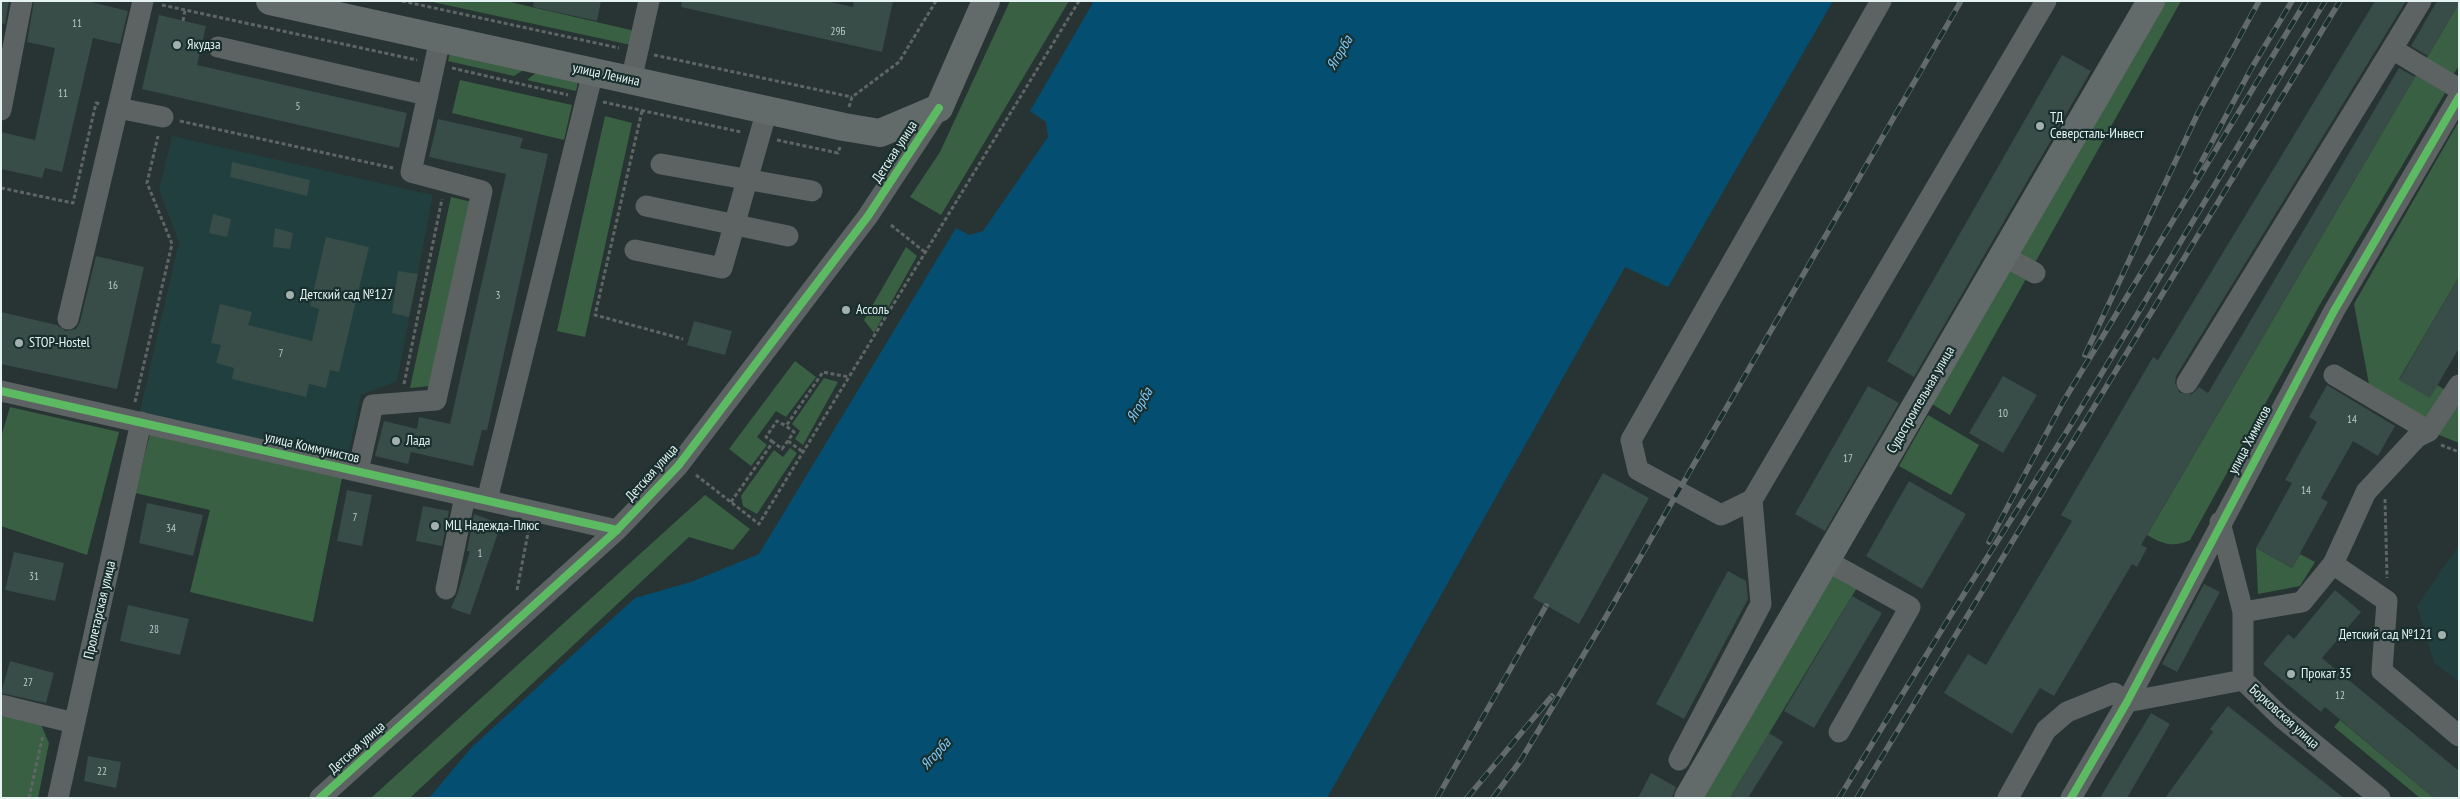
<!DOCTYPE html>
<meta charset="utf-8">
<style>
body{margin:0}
#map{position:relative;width:2460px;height:799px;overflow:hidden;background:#273433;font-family:"PT Sans Narrow",sans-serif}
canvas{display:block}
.frame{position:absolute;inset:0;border:2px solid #e4f2f1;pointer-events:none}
</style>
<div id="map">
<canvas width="2460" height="799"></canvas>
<div class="frame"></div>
</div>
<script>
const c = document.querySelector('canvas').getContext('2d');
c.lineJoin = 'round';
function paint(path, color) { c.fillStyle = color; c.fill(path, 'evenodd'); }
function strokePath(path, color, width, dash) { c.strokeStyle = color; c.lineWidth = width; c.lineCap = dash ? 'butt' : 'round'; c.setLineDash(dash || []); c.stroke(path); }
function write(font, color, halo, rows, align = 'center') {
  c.font = font + ' "PT Sans Narrow",sans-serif'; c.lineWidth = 4.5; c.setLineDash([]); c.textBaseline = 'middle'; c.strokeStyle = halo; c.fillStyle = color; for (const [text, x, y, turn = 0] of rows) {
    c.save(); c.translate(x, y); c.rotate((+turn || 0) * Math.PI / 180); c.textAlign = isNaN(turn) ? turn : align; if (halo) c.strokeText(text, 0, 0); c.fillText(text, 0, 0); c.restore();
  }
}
paint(new Path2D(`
 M172,136L433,195L397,381L361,395L347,460L139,415L179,242L159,190Z
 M2459,545V682L2434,663L2417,606Z`), '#213f3e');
paint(new Path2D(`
 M428,1H506L635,31L631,45Z
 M1010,1H1069L941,215L910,197L940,152Z
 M2165,1H2181L1950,415L1932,404Z
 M2459,3V65L2452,77L2425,61Z
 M450,52L525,69L514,76L448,61Z
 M537,72L578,82L576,91L527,80Z
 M2416,75L2445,93L2319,306L2190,540C2173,548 2163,544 2147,535Z
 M460,80L572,105L564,140L452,113Z
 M605,116L632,123L585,337L557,331Z
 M2459,121V277L2399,379L2437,385L2445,390L2427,419L2369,384L2354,304Z
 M451,197L472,202L431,386L410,388Z
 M906,247L917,256L874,333L864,320Z
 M795,361L816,377L786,417L776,411L757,437L767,445L751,466L729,449Z
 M824,378L838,382L803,445L795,439L800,431L792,424Z
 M2459,399V443L2437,434Z
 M10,407L119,432L87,555L1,526V437Z
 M1928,415L1979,445L1951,495L1899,466Z
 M150,434L342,478L313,622L190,592L210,510L135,493Z
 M790,448L797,453L757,514L743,506L741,496L774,450L783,457Z
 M705,495L750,529L733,550L689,537L410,798H371Z
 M2256,548L2292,568L2300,554L2315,562L2300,586L2258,594Z
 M1832,573L1858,586L1730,798H1700Z
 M1,710L39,720L49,743L38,798H1Z
 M2340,720L2434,798H2420L2334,727Z`), '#396043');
paint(new Path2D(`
 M1094,1H1833L1668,287L1625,267L1327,798H429L472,747L635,598L691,582L759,554L956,228L969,235L983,231L1048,137L1046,122L1030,111Z`), '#044f71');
paint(new Path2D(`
 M1,1H9L5,24L1,23Z
 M34,1H87L128,11L120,44L93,38L62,172L45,168L42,178L1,169V132L35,140L55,48L27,42Z
 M534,1H601L597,21L533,7Z
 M682,1H826L853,7L854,1H893L882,52L681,7Z
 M2375,1H2406L2176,376L2175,383L2180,393L2192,394L2199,387L2208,393L2399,68L2415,77L2141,545L2147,548L2137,567L2132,564L2054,696L2040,688L2012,734L1944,693L1968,654L1986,665L2072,521L2061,515L2153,357L2158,360Z
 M2437,1H2459V3L2428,56L2411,46Z
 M159,15L206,26L197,65L407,113L399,148L142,89Z
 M2062,55L2091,71L1914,377L1887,361Z
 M438,119L523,138L520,148L548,154L487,430H482L473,466L411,452L408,464L375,456L384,421L417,429L419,417L450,424L506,174L429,157Z
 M232,162L310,180L307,196L230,177Z
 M213,214L231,219L227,237L209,233Z
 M275,228L293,233L290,249L273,247Z
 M326,237L369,247L339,372L330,370L326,388L309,384L306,397L232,379L234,368L216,363L221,345L211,343L220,304L252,312L248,325L312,341L319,309L310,306Z
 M96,256L144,267L117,389L1,364V312L57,325L66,331L76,329L80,322Z
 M398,271L418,274L409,317L392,313Z
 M2459,277V348L2430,398L2399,380Z
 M694,321L732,331L725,355L687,345Z
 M2003,376L2037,395L2003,453L1969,433Z
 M2327,385L2395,426L2378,456L2353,441L2321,498L2328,502L2292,568L2256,548L2292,483L2285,480L2317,422L2309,417Z
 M1868,386L1899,403L1825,531L1795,514Z
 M1603,473L1649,498L1579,624L1533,598Z
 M1909,481L1966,514L1922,589L1866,556Z
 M347,490L372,495L362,546L337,541Z
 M147,503L203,515L193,556L139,543Z
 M423,506L449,511L442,546L416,541Z
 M474,514L501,524L470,615L451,608L458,592L470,551H467Z
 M14,552L64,563L55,601L5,590Z
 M1728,571L1746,581L1748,599L1684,719L1656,704Z
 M2204,584L2220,592L2177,672L2162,664Z
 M2335,590L2361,612L2322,658L2459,771V798H2434L2325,707L2321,712L2263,664L2288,634L2294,639Z
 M1852,596L1882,613L1814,728L1784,711Z
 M128,605L189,619L180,655L120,641Z
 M10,661L54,673L46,703L1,693Z
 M2228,706L2344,798H2165L2213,732L2210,729Z
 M2151,713L2170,724L2127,798H2100Z
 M1769,733L1783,742L1748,798H1730Z
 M88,756L121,762L116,788L84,781Z
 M1651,773L1676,787L1672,798H1638Z`), '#384c48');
strokePath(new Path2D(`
 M402,1L619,48
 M162,5L417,60
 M183,21L185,10
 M654,55L852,97
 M452,68L568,95
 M603,102L741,132
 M849,107L852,97L899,62L936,1
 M642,111L595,315L683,339
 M180,121L393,168
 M777,140L838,153L840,147
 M1,188L73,203L96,103L100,104
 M891,225L926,253
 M404,384L442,199
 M135,402L172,244L147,183L158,136
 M788,441L803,452
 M773,442L766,437L777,421L786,426
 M2441,445L2459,452
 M696,475L759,524L1079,1
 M2385,499L2387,578
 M731,502L773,442L782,449L794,432L786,426L823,372L849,377
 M517,590L529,528
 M29,798L43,735`), '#5f6565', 3, [4, 2.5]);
strokePath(new Path2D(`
 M1881,1L1631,440L1638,470L1721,515L1752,500L2046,1
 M218,47L427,95
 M2392,49L2421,1
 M631,81L649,1
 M118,108L163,117
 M1,110L22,1
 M661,164L812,191
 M646,206L788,236
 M635,250L722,268L767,110
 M2004,256L2035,273
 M68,319L143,1
 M2334,375L2429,431
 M2187,383L2392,49L2459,89
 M1,391L617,530
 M358,471L373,405L436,400L482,191L411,172L440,39
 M487,500L593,72
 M2220,522L2243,612V680L2281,717L2380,798
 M1827,561L1910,607L1839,732
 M2333,564L2387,601L2382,671L2459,736
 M446,589L465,496
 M2243,612L2302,602L2333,564L2366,492L2417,437L2429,431L2459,385
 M1,705L74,723
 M1679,760L1761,604L1752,500
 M58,798L141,422
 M320,798L617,530L678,466L868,216L939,108
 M2008,798L2046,730L2067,712L2114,693L2127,702L2243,680
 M2071,798L2127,702L2334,311L2459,97`), '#5d6263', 21);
strokePath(new Path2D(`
 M270,1L844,127L880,133L939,108L986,1
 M1688,798L2151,1`), '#636a6a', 28);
const rail = new Path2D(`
 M2196,172L2251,69L2292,1
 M2085,355L2198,113L2259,1
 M1989,542L2063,402L2306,1
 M1437,798L1546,606
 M1467,798L1552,696
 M1493,798L1521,760L1600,627L1961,1
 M1839,798L1952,613L2072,423L2325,1
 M1857,798L2340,1`);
strokePath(rail, '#636b6a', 5.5);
strokePath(rail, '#182f2e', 4, [11]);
strokePath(new Path2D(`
 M1,391L617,530
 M320,798L617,530L678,466L868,216L939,108
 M2071,798L2127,702L2334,311L2459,97`), '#5cba63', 8);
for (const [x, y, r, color] of [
 [177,45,5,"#a2b0ae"],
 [2040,126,5,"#a2b0ae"],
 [290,295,5,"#a2b0ae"],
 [846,310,5,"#a2b0ae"],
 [19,343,5,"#a2b0ae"],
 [396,441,5,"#a2b0ae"],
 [435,526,5,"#a2b0ae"],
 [2442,635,5,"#a2b0ae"],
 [2291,674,5,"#a2b0ae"]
]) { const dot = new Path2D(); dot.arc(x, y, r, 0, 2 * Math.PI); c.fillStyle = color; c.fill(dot); strokePath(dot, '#182f2e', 2); }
write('11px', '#b9c8c7', null, [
 ["11",77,24],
 ["29Б",838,32],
 ["11",63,94],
 ["5",298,107],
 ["16",113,286],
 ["3",498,296],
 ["7",281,354],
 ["10",2003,414],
 ["14",2352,420],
 ["17",1848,459],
 ["14",2306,491],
 ["7",355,518],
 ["34",171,529],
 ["1",480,554],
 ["31",34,577],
 ["28",154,630],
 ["27",28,683],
 ["12",2340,696],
 ["22",102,772]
]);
write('14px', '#e4f2f1', '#182f2e', [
 ["Якудза",187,45],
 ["ТД",2050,118],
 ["Северсталь-Инвест",2050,134],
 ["Детский сад №127",300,295],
 ["Ассоль",856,310],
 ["STOP-Hostel",29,343],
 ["Лада",406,441],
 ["МЦ Надежда-Плюс",445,526],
 ["Детский сад №121",2432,635,"right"],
 ["Прокат 35",2301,674]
], 'left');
write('14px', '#e4f2f1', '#182f2e', [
 ["улица Ленина",606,75,12],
 ["Детская улица",895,152,-57],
 ["Судостроительная улица",1921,400,-60],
 ["улица Химиков",2250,440,-62],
 ["улица Коммунистов",312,448,13],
 ["Детская улица",652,473,-48],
 ["Пролетарская улица",100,610,-77],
 ["Борковская улица",2284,717,42],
 ["Детская улица",357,748,-42]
]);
write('italic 15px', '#81c9f7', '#182f2e', [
 ["Ягорба",1340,53,-60],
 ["Ягорба",1140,405,-60],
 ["Ягорба",936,754,-48]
]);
</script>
